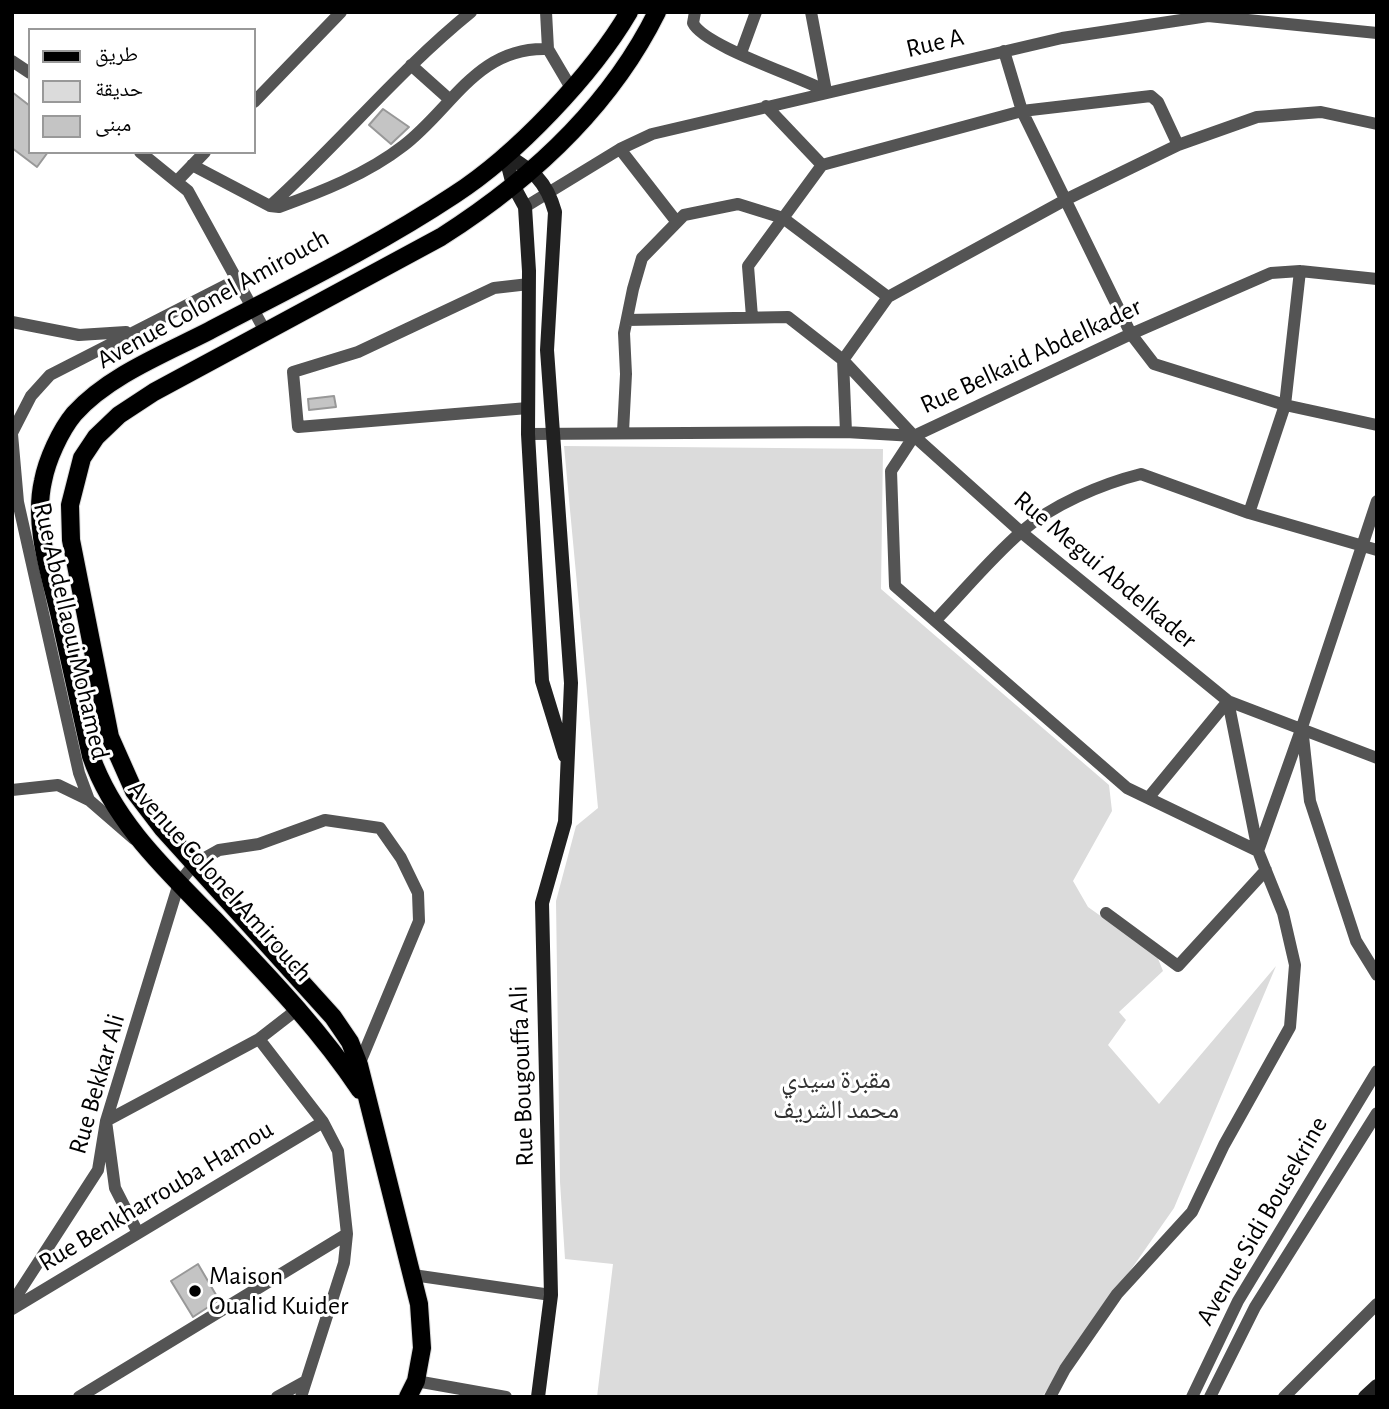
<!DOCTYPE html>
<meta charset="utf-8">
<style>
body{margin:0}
#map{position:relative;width:1389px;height:1409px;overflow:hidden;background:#fff;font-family:"Alegreya Sans","Noto Naskh Arabic",sans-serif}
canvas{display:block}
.frame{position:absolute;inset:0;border:14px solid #000;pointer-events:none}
.legend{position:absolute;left:28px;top:28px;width:228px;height:126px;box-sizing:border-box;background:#fff;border:2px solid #999;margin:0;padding:9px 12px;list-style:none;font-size:21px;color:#000}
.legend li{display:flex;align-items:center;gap:14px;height:35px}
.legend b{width:35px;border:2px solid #999}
</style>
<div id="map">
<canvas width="1389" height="1409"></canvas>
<div class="frame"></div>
<ul class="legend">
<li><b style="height:9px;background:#000"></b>طريق</li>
<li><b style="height:19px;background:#dbdbdb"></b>حديقة</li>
<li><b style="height:19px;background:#c4c4c4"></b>مبنى</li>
</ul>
</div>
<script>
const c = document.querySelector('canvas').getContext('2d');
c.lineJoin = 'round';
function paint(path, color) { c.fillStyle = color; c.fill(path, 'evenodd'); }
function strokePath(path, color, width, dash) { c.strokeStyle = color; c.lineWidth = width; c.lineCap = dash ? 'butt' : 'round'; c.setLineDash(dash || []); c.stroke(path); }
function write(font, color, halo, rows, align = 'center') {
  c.font = font + ' "Alegreya Sans","Noto Naskh Arabic",sans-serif'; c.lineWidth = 6; c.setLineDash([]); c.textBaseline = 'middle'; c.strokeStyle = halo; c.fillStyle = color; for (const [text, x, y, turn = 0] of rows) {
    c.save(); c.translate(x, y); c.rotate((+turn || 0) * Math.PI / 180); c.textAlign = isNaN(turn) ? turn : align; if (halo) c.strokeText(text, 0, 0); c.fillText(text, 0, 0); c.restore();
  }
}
paint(new Path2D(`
 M564,446L883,449L881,589L1109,785L1112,811L1073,881L1088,907L1157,956L1163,971L1119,1012L1126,1020L1108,1045L1159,1104L1276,966L1174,1208L1042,1397H597L613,1264L565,1259L560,1182L556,901L576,826L598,808Z`), '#dbdbdb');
const building = new Path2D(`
 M12,92L30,106V152H48L37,167L12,148Z
 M383,109L409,127L391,144L369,125Z
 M334,396L336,407L309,410L308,399Z
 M198,1264L219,1300L193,1317L171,1281Z`);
paint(building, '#c4c4c4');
strokePath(building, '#989898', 2);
const primary = new Path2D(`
 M360,1090C318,1027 267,975 215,920C167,871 114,822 91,756C81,710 70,663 60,617C50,574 33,525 43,481C47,460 60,431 74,414C108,376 164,354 209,331C291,288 377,246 454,195C516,155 592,75 629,12
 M408,1397L416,1381L422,1348L419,1304L359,1065L350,1042L333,1017L163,829L134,791L110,737L71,540L70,505L82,458L96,437L119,415L154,392L441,237C529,181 610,107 657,12`);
strokePath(primary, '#dbdbdb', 20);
strokePath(new Path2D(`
 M546,12L548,49
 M695,12L693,23C704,46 798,76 826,91
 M811,12L826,91
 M1004,51L1022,111L1131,334L1154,364L1285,405L1377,425
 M741,53L756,12
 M12,61L30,73
 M411,65L449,99
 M254,102L341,12
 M766,106L822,165
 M620,149L676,221
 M140,152L188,191L265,331
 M192,165L270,206L279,207C321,192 367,174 403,146C452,109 477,46 548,49L571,88
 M177,181L205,152
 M270,206C339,144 398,71 471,12
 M525,207L620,149L652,134L1062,38L1208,16L1377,33
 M752,317L748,266L822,165L1022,111L1151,96L1158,102L1178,145
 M627,320L788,317L843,360L914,436L1021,532L1228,701L1377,758
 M12,322L79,335L126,332
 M528,408L298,427L293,372L358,352L494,288L529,284
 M623,432L626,374L624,333L633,289L642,258L684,215L738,204L783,218L888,297
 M846,432L843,360L888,297L1067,199L1178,145L1257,117L1321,112L1377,124
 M12,433L31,396L50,375L236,280
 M12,434L18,502L79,773L89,800L134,839
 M528,434L846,432L914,436L1131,334L1271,273L1300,271L1377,279
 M914,436L891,471L895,586L1127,788L1258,851L1302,727
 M1377,501L1302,727L1310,801L1356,941L1377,975
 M1249,513L1285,405L1300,271
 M935,621C963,592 990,559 1021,532C1052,505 1101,484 1141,474L1249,513L1377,550
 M12,790L58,785L89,800
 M1149,797L1228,701
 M1106,913L1178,966L1266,870
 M259,1039L323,1122L338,1151L347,1234L344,1263L301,1397
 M138,1233L115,1188L106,1121L259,1039L299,1008
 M413,1275L551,1295
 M12,1303L98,1170L106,1121L179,883L194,864L219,850L259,844L325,820L380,828L401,858L418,893L419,921L359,1065
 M12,1309L323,1122
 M416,1381L506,1397
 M79,1397L347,1234
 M277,1397L306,1381
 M1050,1397L1065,1369L1117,1294L1192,1212L1224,1145L1290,1027L1295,965L1283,913L1258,851L1228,701
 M1192,1397L1238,1301L1377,1071
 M1210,1397L1255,1307L1377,1113
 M1284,1397L1377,1304`), '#545454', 12);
strokePath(new Path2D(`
 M538,1397L551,1295L542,903L565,822L571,683L547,350L555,212C546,180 533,171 505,154L513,185L525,207L529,271L528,434L542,681L565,756
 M1365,1397L1377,1386`), '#212121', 14);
strokePath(primary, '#000', 18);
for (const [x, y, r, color] of [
 [195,1291,7,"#000"]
]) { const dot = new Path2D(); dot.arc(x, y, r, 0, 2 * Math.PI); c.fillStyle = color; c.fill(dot); strokePath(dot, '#fff', 2.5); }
write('26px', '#000', '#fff', [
 ["Rue A",935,43,-13],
 ["Avenue Colonel Amirouch",213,299,-29],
 ["Rue Belkaid Abdelkader",1031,356,-25],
 ["Rue Megui Abdelkader",1105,570,40],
 ["Rue Abdellaoui Mohamed",71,631,77],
 ["Avenue Colonel Amirouch",220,881,48],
 ["Rue Bougouffa Ali",522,1076,-92],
 ["Rue Bekkar Ali",97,1084,-74],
 ["Rue Benkharrouba Hamou",156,1196,-31],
 ["Avenue Sidi Bousekrine",1262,1221,-60]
]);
write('26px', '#323232', '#fff', [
 ["مقبرة سيدي",836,1080],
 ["محمد الشريف",836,1110]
]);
write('26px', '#000', '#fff', [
 ["Maison",209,1276],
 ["Oualid Kuider",209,1306]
], 'left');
</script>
